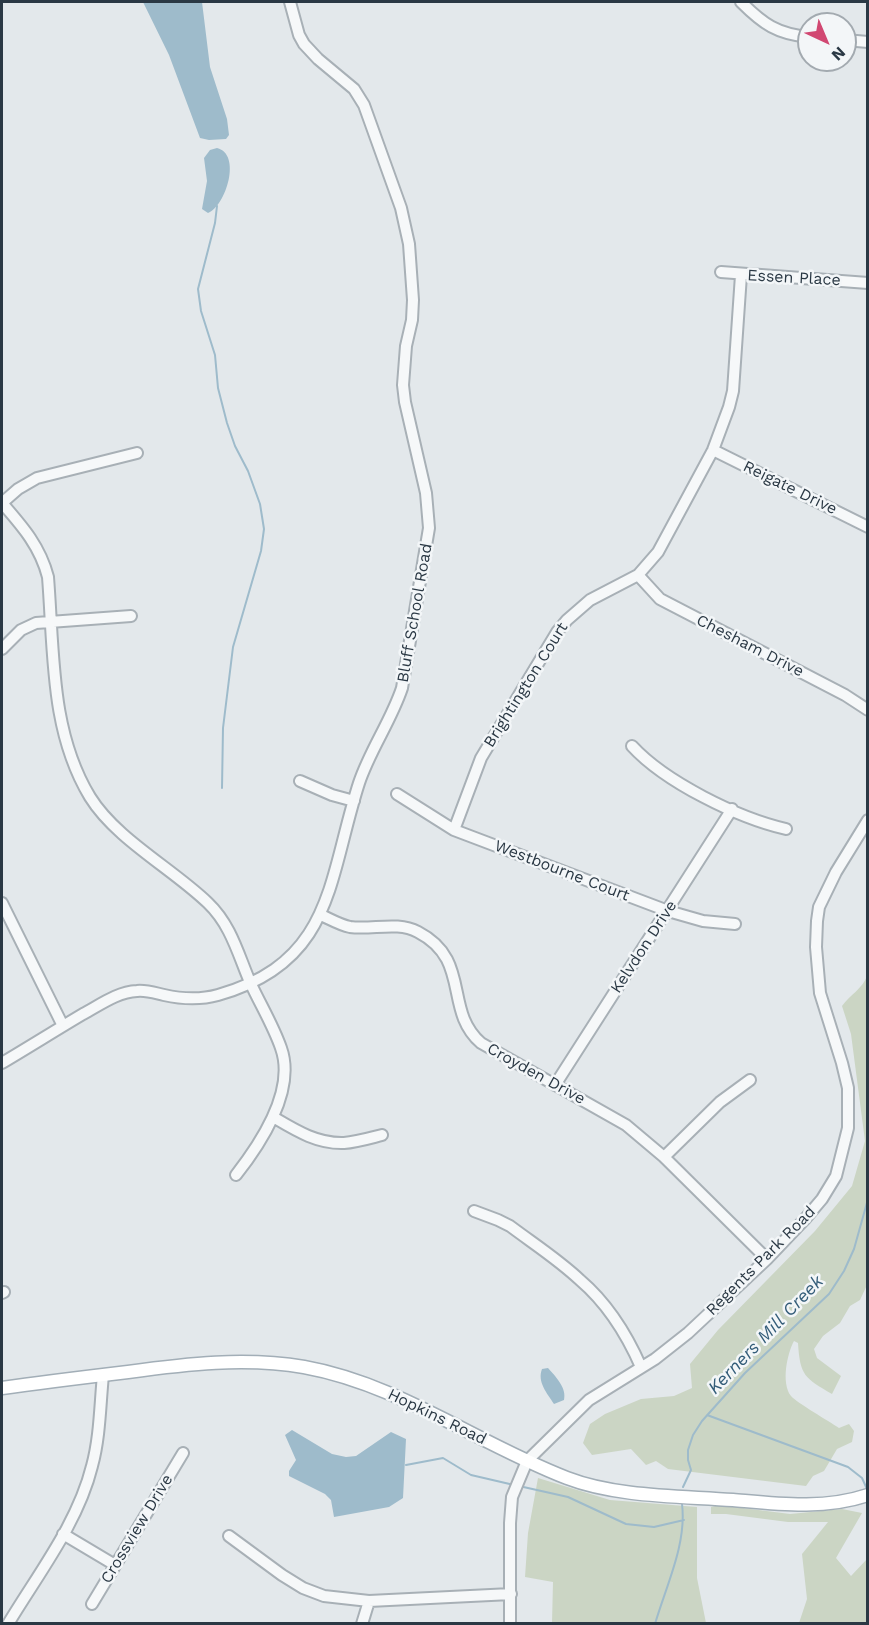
<!DOCTYPE html>
<style>
body{margin:0}
#map{position:relative;width:869px;height:1625px;overflow:hidden;background:#e3e8eb;font-family:"Work Sans",sans-serif}
canvas{display:block}
.frame{position:absolute;inset:0;border:3px solid #2a3844;pointer-events:none}
.north{position:absolute;left:797px;top:12px;width:60px;height:60px;box-sizing:border-box;background:#f3f6f8;border:2px solid #a3aab0;border-radius:50%;rotate:136deg;font-size:16px;font-weight:700;line-height:24px;text-align:center;color:#2a3844}
.north::after{content:'';display:block;margin:auto;width:21px;height:27px;background:#d14872;clip-path:polygon(50% 0,100% 100%,50% 72%,0 100%)}
</style>
<div id="map">
<canvas width="869" height="1625"></canvas>
<div class="frame"></div>
<div class="north">N</div>
</div>
<script>
const c = document.querySelector('canvas').getContext('2d');
c.lineJoin = 'round';
function paint(path, color) { c.fillStyle = color; c.fill(path, 'evenodd'); }
function strokePath(path, color, width, dash) { c.strokeStyle = color; c.lineWidth = width; c.lineCap = dash ? 'butt' : 'round'; c.setLineDash(dash || []); c.stroke(path); }
function write(font, color, halo, rows, align = 'center') {
  c.font = font + ' "Work Sans",sans-serif'; c.lineWidth = 5; c.setLineDash([]); c.textBaseline = 'middle'; c.strokeStyle = halo; c.fillStyle = color; for (const [text, x, y, turn = 0] of rows) {
    c.save(); c.translate(x, y); c.rotate((+turn || 0) * Math.PI / 180); c.textAlign = isNaN(turn) ? turn : align; if (halo) c.strokeText(text, 0, 0); c.fillText(text, 0, 0); c.restore();
  }
}
paint(new Path2D(`
 M867,976V1285L860,1300L850,1306L840,1323L823,1336L814,1349L817,1358L841,1376L832,1394C805,1378 800,1376 798,1343L794,1341C787,1354 781,1383 791,1396C797,1403 829,1421 839,1428L849,1424L854,1431L852,1442L837,1449L824,1471L813,1476L806,1486L668,1469L656,1461L646,1465L631,1449L592,1455L583,1443L590,1424L605,1414L641,1399L674,1396L692,1388L690,1364L718,1330L815,1231L852,1186L865,1141L851,1034L842,1006C850,995 863,988 867,976Z
 M538,1478L610,1500L697,1507V1578L706,1623H552L553,1582L525,1577L528,1533Z
 M719,1505L790,1514L842,1509L862,1513L836,1558L851,1576L867,1559V1623H799L807,1599L802,1554L828,1522H788L726,1514H711V1507Z`), '#cbd5c4');
paint(new Path2D(`
 M143,2H202L210,67L227,119L229,135L226,139L209,140L200,138L169,55Z
 M217,148C242,154 226,206 208,213L202,209L207,181L204,158L210,150Z
 M548,1368C556,1377 567,1388 564,1400L554,1404C547,1393 537,1382 542,1369Z
 M292,1430L332,1454L346,1457L356,1456L391,1432L406,1439L403,1498L389,1507L334,1517L331,1500L325,1494L289,1476V1471L296,1460L285,1435Z`), '#9ebbcb');
strokePath(new Path2D(`
 M217,206L215,223L198,289L201,311L215,355L218,388L227,423L235,446L248,471L260,504L264,529L261,551L233,647L223,728L222,788
 M707,1415L848,1467L862,1478L867,1489
 M406,1465L443,1458L471,1475L514,1485
 M519,1486L568,1497L626,1524L654,1527L684,1520
 M683,1487L691,1470L688,1460V1450L693,1435L702,1421L745,1373L829,1294L844,1271L854,1249L868,1199
 M655,1624C666,1586 687,1544 682,1504`), '#9ebbcb', 2);
const minor = new Path2D(`
 M741,2C763,24 777,34 809,37
 M845,40L868,42
 M721,272L868,283
 M713,450L868,527
 M2,503C22,526 40,546 48,577C54,652 50,731 90,797C116,839 173,869 208,903C231,925 238,954 250,982C260,1004 273,1025 281,1048C296,1090 261,1143 236,1175
 M2,503L18,489L37,478L137,453
 M638,575L660,599L845,695L868,710
 M2,649L21,630L36,623L131,616
 M632,746C665,782 738,818 786,829
 M300,781L332,795L354,801
 M397,794L454,830L668,911L703,921L735,924
 M454,830L481,758L557,632L567,620L590,600L638,575L658,552L713,450L729,407L733,391L741,275
 M2,903L63,1026
 M321,915C330,919 340,925 350,927C373,930 397,921 418,932C472,960 443,1010 481,1043L626,1125L664,1157L767,1259
 M2,1063C29,1047 56,1030 83,1014C100,1005 117,992 137,991C146,990 155,993 164,995C182,999 200,1000 218,995C334,962 328,879 359,783C370,750 391,721 402,688L429,528L426,493L405,402L403,385L406,346L412,320L413,300L409,244L401,208L364,105L354,89L318,59L304,44L299,35L290,2
 M555,1085L732,809
 M273,1117C295,1130 317,1144 344,1143C357,1142 370,1138 382,1135
 M664,1157L720,1102L750,1080
 M474,1211L498,1220L510,1226C534,1244 559,1260 580,1280C607,1303 627,1335 641,1367
 M2,1293L4,1292
 M63,1534L115,1565
 M229,1536L282,1575L303,1588L324,1596L369,1601L511,1594
 M92,1604L183,1453
 M8,1624C38,1574 78,1523 92,1466C100,1437 100,1405 103,1375
 M362,1624L369,1601
 M510,1624V1523L512,1497L527,1461L589,1400L655,1359L688,1333L767,1259L805,1219L822,1199L836,1176L848,1128V1088L842,1063L820,993L816,947L817,921L819,907L836,872L868,820`);
const major = new Path2D(`
 M2,1388C44,1382 86,1377 128,1372C186,1364 245,1357 304,1367C399,1384 478,1444 567,1478C616,1497 680,1496 733,1500C778,1504 823,1510 868,1495`);
strokePath(minor, '#a8b0b6', 14);
strokePath(major, '#a2aeb7', 15);
strokePath(minor, '#f6f8f9', 10);
strokePath(major, '#fff', 12);
write('16px', '#2a3844', '#f3f6f8', [
 ["Essen Place",794,278,3],
 ["Reigate Drive",790,488,26],
 ["Bluff School Road",415,613,-80],
 ["Chesham Drive",750,646,27],
 ["Brightington Court",526,685,-58],
 ["Westbourne Court",562,871,21],
 ["Kelvdon Drive",644,947,-57],
 ["Croyden Drive",536,1074,29],
 ["Regents Park Road",761,1261,-45],
 ["Hopkins Road",437,1417,26],
 ["Crossview Drive",137,1529,-59]
]);
write('italic 18px', '#345d79', '#f3f6f8', [
 ["Kerners Mill Creek",766,1335,-46]
]);
</script>
